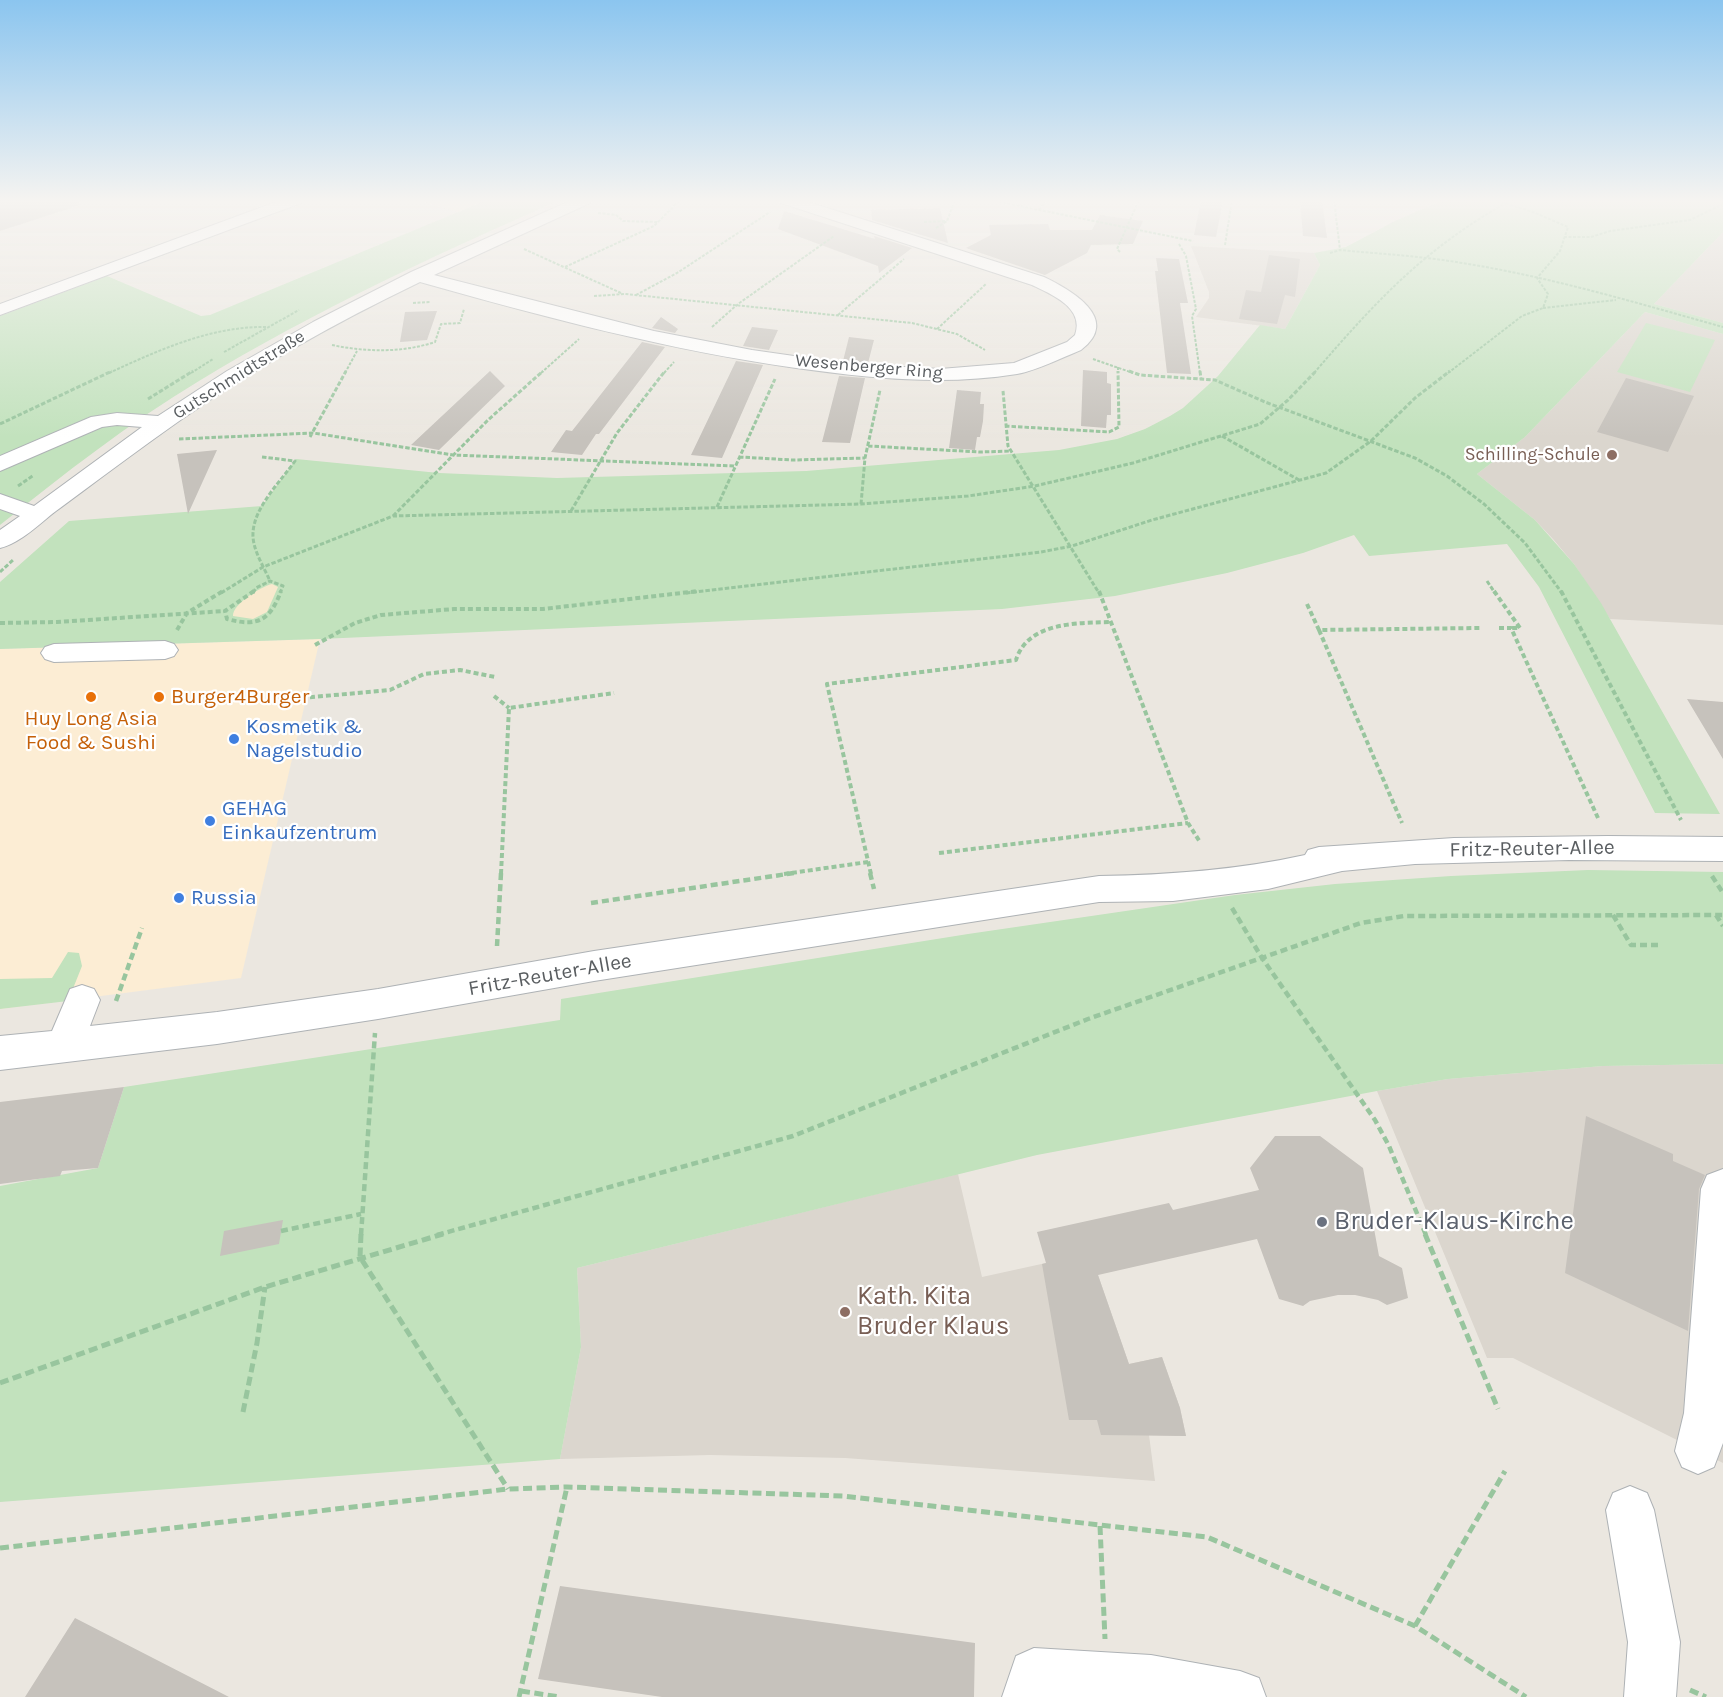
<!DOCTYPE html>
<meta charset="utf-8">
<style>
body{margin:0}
canvas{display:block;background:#ebe7e0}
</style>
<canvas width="1723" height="1697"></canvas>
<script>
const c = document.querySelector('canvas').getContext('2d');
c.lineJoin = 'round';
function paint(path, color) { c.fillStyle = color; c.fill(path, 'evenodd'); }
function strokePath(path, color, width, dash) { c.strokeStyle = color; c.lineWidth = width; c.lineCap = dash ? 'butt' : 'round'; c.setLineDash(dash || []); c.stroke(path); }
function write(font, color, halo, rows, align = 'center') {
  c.font = font + ' Karla,sans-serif'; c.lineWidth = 4.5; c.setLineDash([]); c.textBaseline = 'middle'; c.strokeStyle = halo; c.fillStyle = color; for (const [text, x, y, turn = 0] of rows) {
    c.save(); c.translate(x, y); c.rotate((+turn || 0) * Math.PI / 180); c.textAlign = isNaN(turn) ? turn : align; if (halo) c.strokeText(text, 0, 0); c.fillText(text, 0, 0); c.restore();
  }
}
paint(new Path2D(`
 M418,200H487L458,212Z
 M320,639L241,978L0,1009V649Z`), '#fcedd4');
paint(new Path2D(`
 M1723,232V323L1654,304Z
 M1191,246L1314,253L1320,265L1285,329L1196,317L1209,298V292Z
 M1645,312L1723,334V625L1610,619L1574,564L1553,539L1535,520L1477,474L1525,437Z
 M1723,1064V1463L1513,1358H1487L1377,1091L1448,1079L1603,1066Z
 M958,1174L982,1277L1046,1263L1098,1275L1129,1364L1162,1357L1180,1408L1186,1436L1149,1435L1155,1481L845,1458L710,1455L560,1459L581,1347L577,1268Z`), '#dbd6ce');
paint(new Path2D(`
 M487,200H560C437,254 314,311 199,381C129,423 64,474 0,525V316L107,276L201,316L210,315Z
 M1443,200H1723V232L1654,304L1723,323V334L1645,312L1525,437L1477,474L1535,520L1574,564L1601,603L1720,814L1655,813L1539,587L1507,544L1369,556L1354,535L1303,553L1227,573L1115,596L1002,609L320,639L0,649V582L69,521L262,506L296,459L439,473L557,478L806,471L1059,450L1117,439L1145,429L1170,416L1183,408L1218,376L1260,325L1285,329L1320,265L1314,253L1346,247L1395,221Z
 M1646,323L1715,340L1690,392L1617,372Z
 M1588,870L1723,872V1064L1603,1066L1448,1079L1377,1091L1037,1155L577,1268L581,1347L560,1459L0,1502V1186L98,1168L124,1087L560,1020L561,999L968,934L1235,895L1335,884L1451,876Z
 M68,952L79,953L82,966L68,1001L0,1009V979L52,978Z`), '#c2e2bd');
paint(new Path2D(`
 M272,584L278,587L267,612L253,619L233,616C232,604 262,586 272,584Z`), '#f8e9ce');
paint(new Path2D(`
 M0,200H79L80,205L0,231Z
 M1201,200H1223L1216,237L1194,235Z
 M1300,200H1322L1327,238L1303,236Z
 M940,208L948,243L872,220L871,210Z
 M784,211L875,239L874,236L912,248L879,273L878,266L778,229Z
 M1100,215L1143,221L1133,244L1091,245L1087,253L1045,275L966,248L991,235L989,225L1048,224L1050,230H1092Z
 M1269,255L1300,259L1295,297L1285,295L1277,324L1239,319L1246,290L1261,292Z
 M1156,258L1179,259L1188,303H1180L1191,374L1167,373L1155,271H1158Z
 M437,311L427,340L400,342L405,312Z
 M661,317L678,329L675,333L652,328Z
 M752,327L778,330L769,350L743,346Z
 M849,337L874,340L868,363L843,361Z
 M642,342L665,347L599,434H596L582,455L551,452L566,430L572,431Z
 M736,361L763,365L722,458L691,455Z
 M1083,370L1107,372V383L1111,384V415H1107L1106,428L1081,426Z
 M490,371L505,386L439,450L411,445Z
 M839,376L865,378L850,443L822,442Z
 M1626,378L1694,396L1668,452L1597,432Z
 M957,390L981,392L980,404H984L983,421L980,437H977L975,450L949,448Z
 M217,450L188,514L177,454Z
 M1687,699L1723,702V759Z
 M124,1087L98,1168L62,1171L60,1176L0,1184V1102Z
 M1586,1116L1673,1154V1161L1705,1175L1699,1189L1688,1331L1565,1273Z
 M1275,1136H1320L1363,1168L1379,1256L1402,1268L1408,1298L1387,1305L1378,1300L1355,1295H1338L1310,1301L1303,1306L1279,1299L1257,1239L1098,1275L1129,1364L1162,1357L1180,1408L1186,1436L1101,1435L1097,1420H1069L1042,1264L1046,1263L1037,1232L1169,1203L1173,1210L1259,1190L1250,1168Z
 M283,1220L279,1244L220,1256L224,1231Z
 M560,1586L975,1643L974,1697H662L538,1679Z
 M75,1618L229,1697H25Z`), '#c6c2bc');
const minor = new Path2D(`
 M281,200H303L301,203L0,315V304Z
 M572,200H592L590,203L434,275L654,331L752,350L850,364L940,369L1014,363L1067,342L1075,335C1085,308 1051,294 1032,285L781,203L779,200H802L1044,277C1071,290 1122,319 1081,350C1061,358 1038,370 1017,374C944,386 869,378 796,368C668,350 544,317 420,282C337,322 257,366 182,419C139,449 98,480 56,511C40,523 21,543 0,548V530L20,516L0,509V494L34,506L142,427L117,425L102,427L0,471V456L91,417L117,413L158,416L227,371L313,322L411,272Z
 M165,641L174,644L178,650L174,656L165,659L54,662L45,659L41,653L45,647L54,644Z
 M1608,836L1723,837V861L1569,860L1415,864L1342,871L1268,889L1173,901L1099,902L594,981L378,1019L217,1044L0,1070V1036L52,1031L70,989L82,985L94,989L100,1000L90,1026L217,1012L378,989L594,951L1099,876C1169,875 1237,870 1305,855L1308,850L1319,847L1454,838Z
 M1723,1169V1443L1714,1467L1698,1474L1682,1467L1675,1451L1684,1413L1701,1189L1707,1175Z
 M1630,1486L1647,1493L1654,1510L1680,1642L1676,1697H1624L1628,1642L1606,1510L1613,1493Z
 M1034,1648L1151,1655L1240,1671L1259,1678L1266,1697H1002L1016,1656Z`);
strokePath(minor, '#aeb2b5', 2);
strokePath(new Path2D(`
 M990,200L1193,241
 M1334,200L1340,250
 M1039,210L1046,200
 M598,213L616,215L623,221L658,222
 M924,222L947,221
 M936,228L947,221L955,200
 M1564,237H1591L1610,231L1690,220L1723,204
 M1179,244L1186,256L1196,309L1192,316L1200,373
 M1225,245L1232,200
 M524,249L621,293
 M1120,252L1117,249L1139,200
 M1330,253L1340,250C1381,254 1422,256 1462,263C1551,277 1637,303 1723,327
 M565,267L654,226L680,200
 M636,295L677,273L770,212
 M594,296L625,294L912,323L957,334L985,350
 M413,303L430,302
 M1543,308L1616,300
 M838,315L904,259
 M712,327L738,304L834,236
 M937,329L986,284
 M332,345C366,352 402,353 435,342L441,324L460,323L464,309
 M224,352L299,310
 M1093,359L1133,373
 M1118,367V373
 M109,373C159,350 211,326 267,327
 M191,373L213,359
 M345,373L357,351
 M541,373L579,339
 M664,373L674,362
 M1314,373C1378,299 1425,248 1511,200
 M1448,373L1522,316L1543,308L1548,294L1537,278L1560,251L1568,227L1533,212L1495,200`), '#98c59e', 2, [3, 1.5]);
strokePath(new Path2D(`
 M1129,371L1140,375L1215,380L1265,402L1415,458L1447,476L1484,504L1525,543L1562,593
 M1200,371L1201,379
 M1003,391L1008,446L1099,593
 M148,399L193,371
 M0,424L112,371
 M1005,426L1109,432L1119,427L1118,371
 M1222,436L1299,480
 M310,437L346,371
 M179,439L313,433L453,455L735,466
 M868,446L980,452L1011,451
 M262,457L295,461C281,481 254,507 253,533C252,549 264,567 270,581
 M739,457L793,460L865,458
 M18,486L34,475
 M861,504L865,458L880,390
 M717,507L775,379
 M571,511L617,433L665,371
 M393,516L488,420L543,371
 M0,572L13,560
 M1487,581L1495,593
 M221,593L263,567L393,516L861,504L968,496L1035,486L1133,463L1260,424L1288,400L1316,371
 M253,593L256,588L270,581L283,586L280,593
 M686,593L1041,552L1072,546L1152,520L1326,473L1371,441L1415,398L1450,371`), '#98c59e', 3, [4.5, 2]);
strokePath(new Path2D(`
 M254,591L225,611L227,619C257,627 270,621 281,591
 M1099,591L1188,823L1200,842
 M1494,591L1520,628H1511
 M1561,591L1681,820
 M1307,604L1319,630L1480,628
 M0,623L57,622L225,611
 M1499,628H1511L1598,818
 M177,630L187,613L223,591
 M1319,630L1402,823
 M315,645L355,623L381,615L454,609H543L699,591
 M494,696L509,708
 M302,698L390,690L424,674L460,670L495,677
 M939,853L1188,823
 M501,874L509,708L614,693
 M784,874L868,862
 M871,874L827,684L1016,660C1028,621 1080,623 1112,622`), '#98c59e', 4, [5, 3]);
strokePath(new Path2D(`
 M870,873L874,889
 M1712,876L1723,893
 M591,903L794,873
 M1232,908L1262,958L1375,1120L1389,1146L1426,1235
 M1613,915L1631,945H1659
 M1716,915L1723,926
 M497,946L501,873
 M116,1001L142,928
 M281,1231L361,1214
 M361,1235L375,1033
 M437,1235L793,1136L1088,1019L1361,923L1404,916L1723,915`), '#98c59e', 4.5, [7, 4]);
strokePath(new Path2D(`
 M361,1234L360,1257L508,1489
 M1425,1234L1498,1409
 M0,1383L265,1287L443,1234
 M243,1412L257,1343L265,1287
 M1100,1526L1105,1639
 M0,1548L508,1489L567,1487L843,1496L1207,1537L1415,1626L1526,1697
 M1415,1626L1505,1471
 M1690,1690L1706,1697
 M521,1691L560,1697
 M519,1697L567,1487`), '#98c59e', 5, [9, 4.5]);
paint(minor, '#fff');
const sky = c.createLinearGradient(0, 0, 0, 438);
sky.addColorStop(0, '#8bc5ef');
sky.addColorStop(0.46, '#f6f4f1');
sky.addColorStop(1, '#f6f4f100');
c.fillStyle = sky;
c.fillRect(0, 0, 1723, 438);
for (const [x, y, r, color] of [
 [1612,455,6,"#8d6e63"],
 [91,697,6,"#e8710a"],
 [159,697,6,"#e8710a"],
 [234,739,6,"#3f7fe0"],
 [210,821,6,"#3f7fe0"],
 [179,898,6,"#3f7fe0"],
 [1322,1222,6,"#6b7280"],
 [845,1312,6,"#8d6e63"]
]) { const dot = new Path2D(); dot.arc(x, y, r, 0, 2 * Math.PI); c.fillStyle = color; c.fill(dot); strokePath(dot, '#fff', 2); }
write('18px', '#595d60', '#fff', [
 ["Wesenberger Ring",869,367,5],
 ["Gutschmidtstraße",239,375,-32]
]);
write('18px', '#785e54', '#fff', [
 ["Schilling-Schule",1600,455]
], 'right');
write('21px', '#c56008', '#fff', [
 ["Burger4Burger",171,697],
 ["Huy Long Asia",91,719,"center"],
 ["Food & Sushi",91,743,"center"]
], 'left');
write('21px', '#366cbe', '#fff', [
 ["Kosmetik &",246,727],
 ["Nagelstudio",246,751],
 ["GEHAG",222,809],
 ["Einkaufzentrum",222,833],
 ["Russia",191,898]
], 'left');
write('21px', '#595d60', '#fff', [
 ["Fritz-Reuter-Allee",1532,849,-1],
 ["Fritz-Reuter-Allee",550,975,-10]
]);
write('26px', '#5b616d', '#fff', [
 ["Bruder-Klaus-Kirche",1334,1222]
], 'left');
write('26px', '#785e54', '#fff', [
 ["Kath. Kita",857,1297],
 ["Bruder Klaus",857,1327]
], 'left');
</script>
